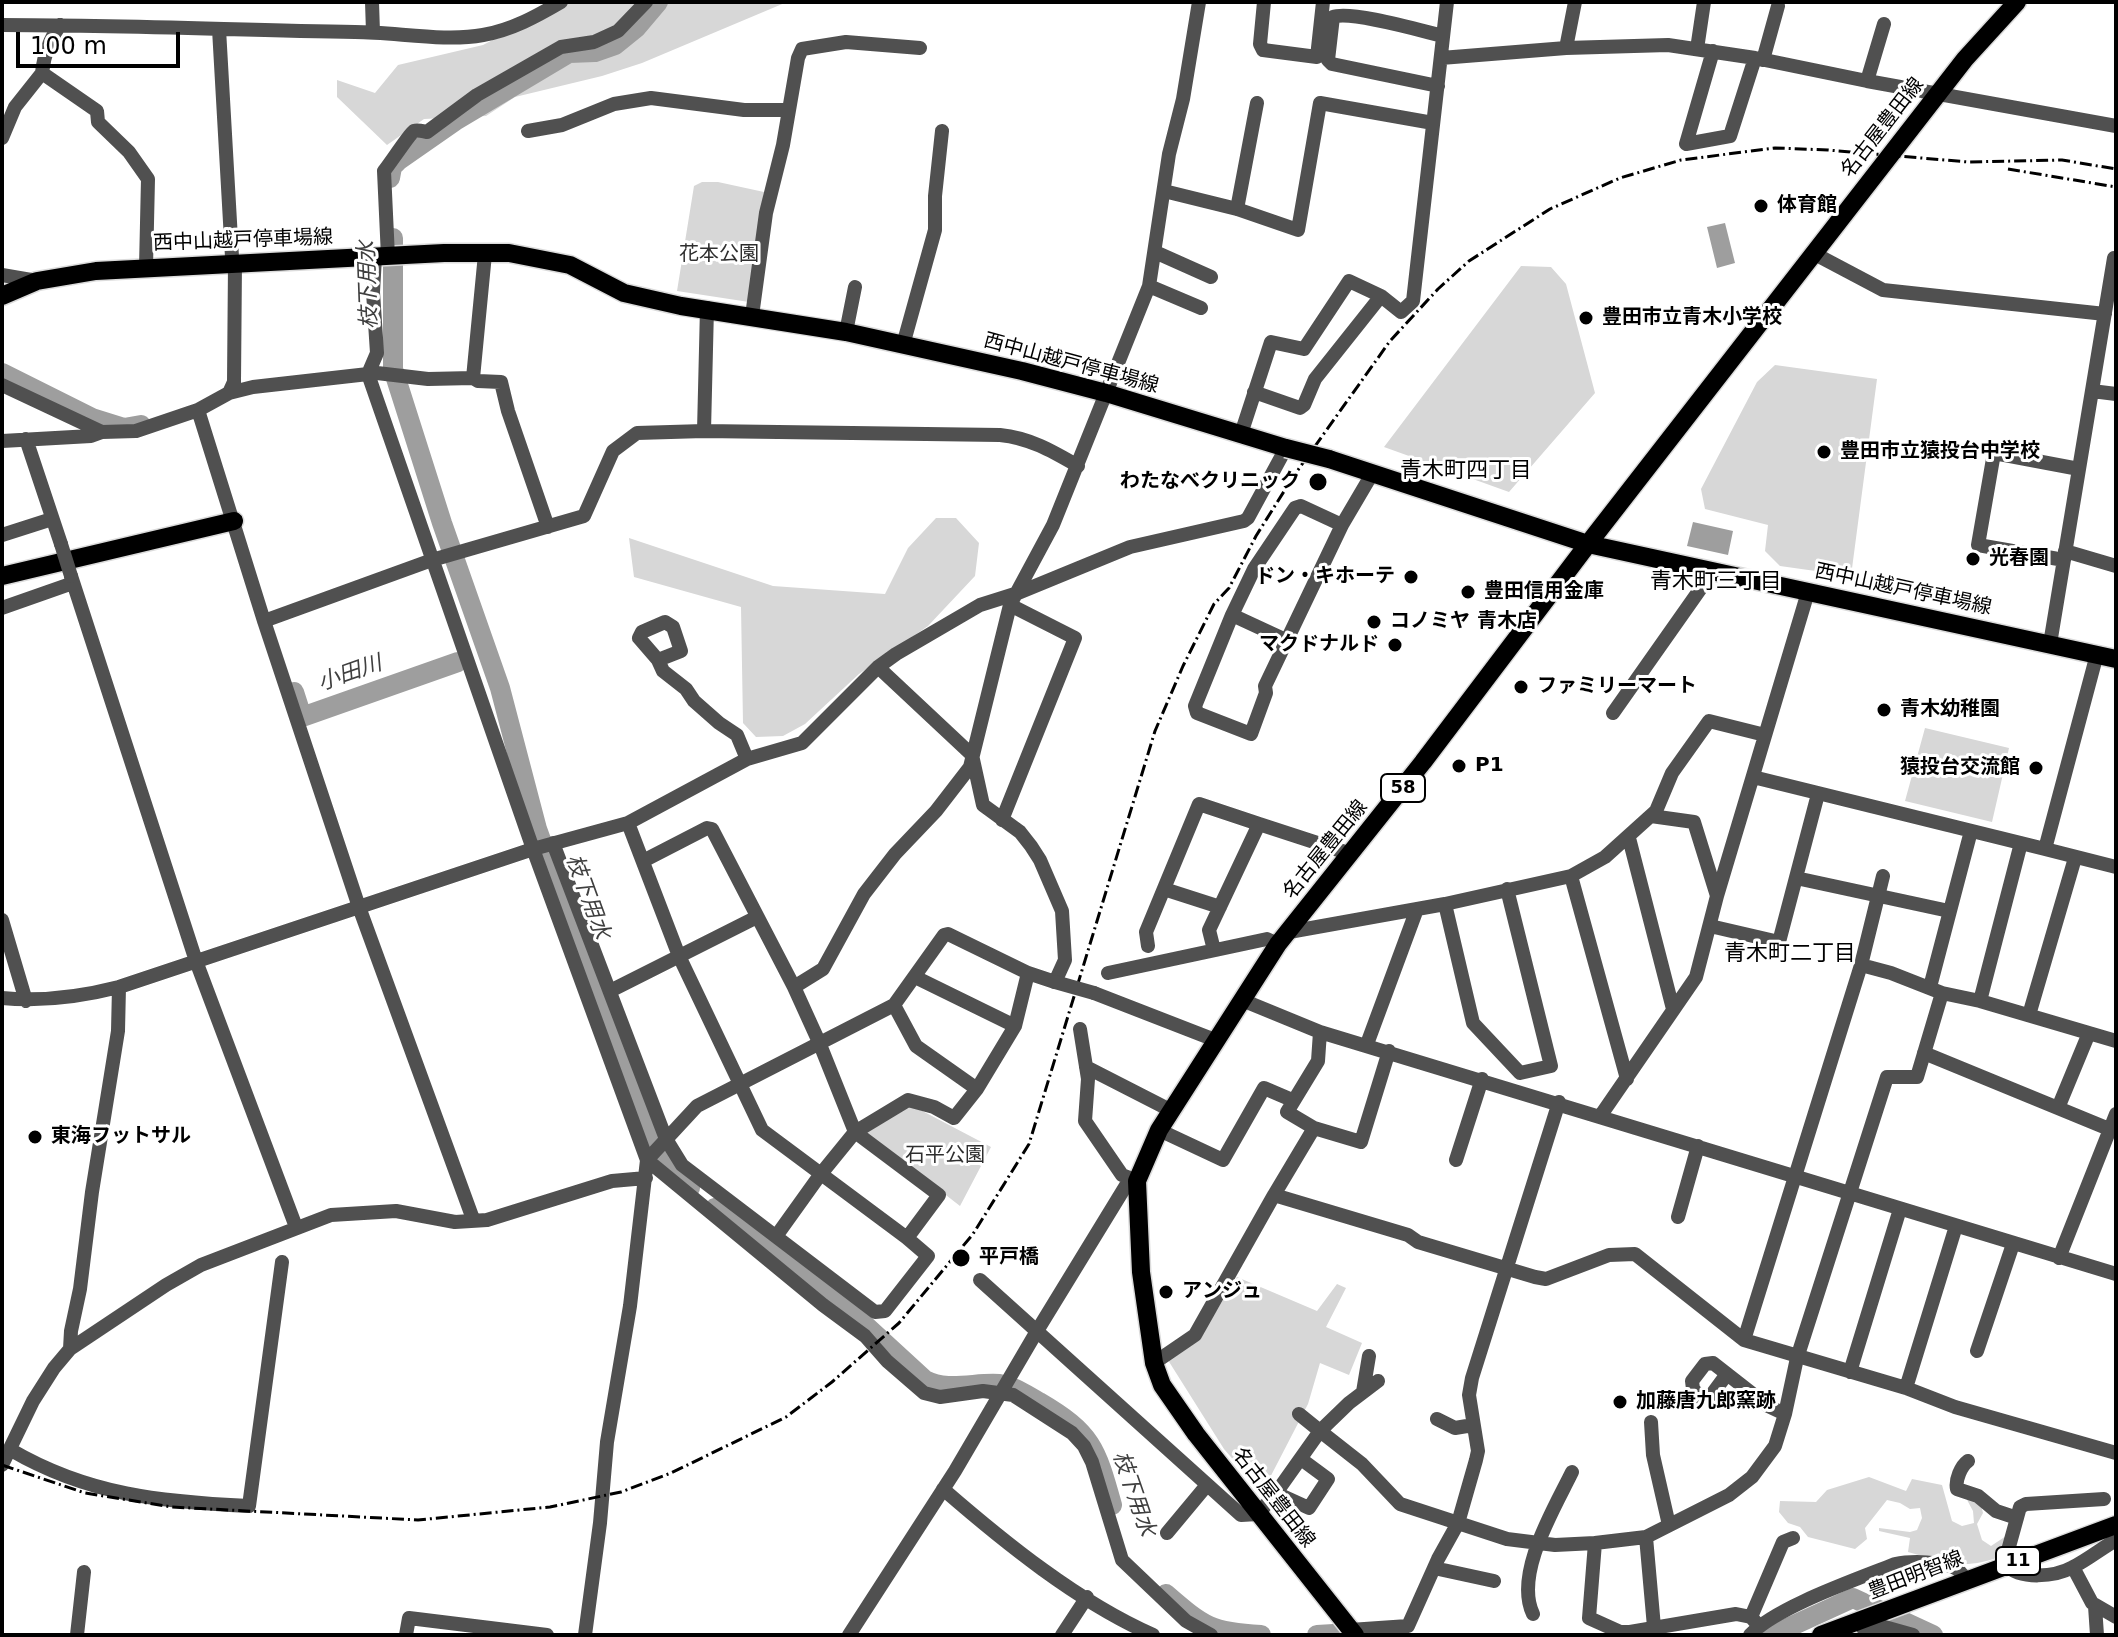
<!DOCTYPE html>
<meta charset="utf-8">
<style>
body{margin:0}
#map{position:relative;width:2118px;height:1637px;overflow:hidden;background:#fff;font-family:"DejaVu Sans",sans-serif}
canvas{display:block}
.frame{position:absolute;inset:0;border:4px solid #000;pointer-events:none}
.scale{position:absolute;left:16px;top:32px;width:164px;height:36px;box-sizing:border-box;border:4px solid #000;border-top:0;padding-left:10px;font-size:24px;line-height:28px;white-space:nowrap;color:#000;-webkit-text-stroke:6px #fff;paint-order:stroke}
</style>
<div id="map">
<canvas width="2118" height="1637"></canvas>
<div class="frame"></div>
<div class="scale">100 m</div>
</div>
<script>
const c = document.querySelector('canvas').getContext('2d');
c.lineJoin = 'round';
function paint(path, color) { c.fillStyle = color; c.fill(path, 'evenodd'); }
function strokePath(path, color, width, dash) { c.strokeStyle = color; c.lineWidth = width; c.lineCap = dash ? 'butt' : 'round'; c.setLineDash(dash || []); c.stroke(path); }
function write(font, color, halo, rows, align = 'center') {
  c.font = font + ' "DejaVu Sans","Noto Sans JP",sans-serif'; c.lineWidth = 6; c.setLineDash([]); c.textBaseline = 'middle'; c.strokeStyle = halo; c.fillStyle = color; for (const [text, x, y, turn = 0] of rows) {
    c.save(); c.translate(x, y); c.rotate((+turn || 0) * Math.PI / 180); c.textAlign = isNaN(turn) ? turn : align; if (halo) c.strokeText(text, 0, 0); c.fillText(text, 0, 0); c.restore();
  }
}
paint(new Path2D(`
 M565,2H787L642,63L602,76L515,97L486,116L424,119L387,145L337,97V80L375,93L398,65L483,45Z
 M702,182H718L764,192L749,302L677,291L694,186Z
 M1521,266L1551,267L1566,284L1595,393L1509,492L1384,447Z
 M1775,365L1877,379L1851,576L1780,566L1765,551L1768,525L1705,509L1701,489L1757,382Z
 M936,518H956L979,543L975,576L928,626L859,674L805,724L783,736L756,737L743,723L741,607L634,577L629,538L773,586L885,594L908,548Z
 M1925,728L2009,748L1992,822L1905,801Z
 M911,1105L991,1147L960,1206L865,1132Z
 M1237,1277L1317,1311L1337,1284L1346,1288L1326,1327L1362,1343L1349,1375L1320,1363L1308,1404L1262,1493L1224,1449L1161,1349L1201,1336Z
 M1869,1477L1906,1491L1912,1479L1942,1485L1952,1521L1962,1526L1974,1523L1973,1511L1966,1498L1980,1501L1983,1513L1977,1524L1982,1540L1991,1546L2012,1532L2005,1555C1962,1571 1950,1563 1908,1552L1910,1538L1879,1531V1528L1910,1532L1917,1530L1922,1518L1920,1508L1910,1509L1900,1503L1887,1500L1865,1528L1867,1539L1855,1549L1808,1537L1800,1527L1788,1523L1779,1512L1780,1501L1816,1502L1827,1490Z`), '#d7d7d7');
paint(new Path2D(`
 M1725,223L1735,263L1717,268L1707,227Z
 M1693,522L1733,531L1728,555L1687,546Z`), '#9e9e9e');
strokePath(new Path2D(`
 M390,178L392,167L399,160L455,121L569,53L595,52L615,45L636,28L658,2
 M393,238V369L442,523L500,688L537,829L582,954L652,1144L676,1177L690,1188
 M2,373L92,418L124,428L141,425
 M294,692L302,717L458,662
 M715,1208L828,1291L925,1380C947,1392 976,1382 999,1384C1014,1386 1026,1395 1039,1402C1092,1433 1096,1448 1112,1505
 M1166,1594C1204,1627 1211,1632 1261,1635
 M1317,1635L1334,1634
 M1772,1635L1853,1598L1933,1635`), '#9e9e9e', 20);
const major = new Path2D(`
 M2,296L37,281L96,271L444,253H509L570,265L624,293L681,306L846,332L1022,371L1106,393L1286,448
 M1329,459L1588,544L2116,659
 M2,576L234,521
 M1355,1635L1196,1434L1162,1385L1154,1363L1141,1272L1137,1181L1159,1130L1278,944L1423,762L1588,544L1965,59L2017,2
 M1821,1635L2116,1525`);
strokePath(major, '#dbdbdb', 21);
strokePath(new Path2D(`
 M372,2L373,32
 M1264,2L1260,44L1263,50L1317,57L1323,2
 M2,25C120,25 238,30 355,32C396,32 444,42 483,35C512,30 537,16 561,2
 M60,25C49,40 44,54 42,73L97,111L98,122L129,152L148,179L146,267
 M219,29L232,257L235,263L234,382L229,393
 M1566,48L1575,2
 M1697,49L1704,2
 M1713,51L1686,144L1730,136L1755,58
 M1441,58L1566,48L1668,45L1755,58L1867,81L2116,126
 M1763,60L1778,6
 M1867,81L1884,24
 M1438,86L1332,64L1328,60L1333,17C1350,10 1422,31 1443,36
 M528,131L562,125L614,104L651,98L744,110H789
 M2,138L15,107L42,73
 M1164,191L1237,209L1298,230L1320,103L1433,123
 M1237,209L1257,103
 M367,251L375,257L373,292L377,353L368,374L533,849L647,1160L630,1306L607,1442L600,1523L585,1635
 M1155,252L1211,277
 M1813,253L1883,290L2105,314
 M388,257L384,171C389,165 411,132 414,131C417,130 424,131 427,132L477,95L561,47L594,42L618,31L646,2
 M2,275L37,281
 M1149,286L1201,308
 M752,316L766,213L783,145L798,58L802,49L846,42L920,48
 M846,332L855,287
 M903,345L935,230V196L942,131
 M473,378L485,254
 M2,385L102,432L136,431L198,410L229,393L253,387L377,373L428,379L473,378L478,381L501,382L508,411L548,527
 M2092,391L2116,394
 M1254,392L1300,408L1304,405L1315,379L1381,296
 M198,410L264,621L359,907L473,1219
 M704,431L707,308
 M1241,434L1271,342L1304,349L1349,281L1381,296L1401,312L1413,301L1447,2
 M26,439L61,544
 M2,441L91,436L102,432
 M2,535L52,519
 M2065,551L2116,566
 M2064,560L1978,545L1994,453L2079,469
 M71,576L196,961L296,1227
 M2,608L73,583
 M1232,615L1254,569L1295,508L1301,506L1342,525
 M264,621L432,560L584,516L613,451L637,433L704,431L1000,435C1030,438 1052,451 1078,466
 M1286,640L1232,615L1195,706L1197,713L1251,734L1266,693L1265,686L1342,525L1372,474
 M2050,644L2114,258L2116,259
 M658,660L639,638L642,632L665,622L673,627L681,651L658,660L663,671L686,689L694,701L719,723L737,735L747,759
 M1613,713L1713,571
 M1753,777L2045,849L2097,654
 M1651,816L1694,822L1717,896
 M1002,820L1075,638L1010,605
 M628,823L679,956L762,1130L907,1238
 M1629,838L1673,1009
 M553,843L666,1139L682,1165L875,1312L885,1311L928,1256L907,1238L939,1195L855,1132L819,1042L794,987L712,829L707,828L643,861
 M2045,849L2116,867
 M1571,876L1627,1079
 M1796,878L1949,911
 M1164,889L1220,907
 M1445,904L1473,1023L1520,1073L1551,1066L1507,889
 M2,920L26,1001
 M1710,926L1779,942L1818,794
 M1289,932L1445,904L1571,876L1605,857L1656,811L1672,773L1709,721L1765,735
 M1148,946L1146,932L1199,804L1259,824
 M1214,950L1209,930L1259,824L1348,853
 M1861,965L1891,973L1942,993L1980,1001L2116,1041
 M1108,973L1267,939L1278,944
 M915,977L1015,1026
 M794,987L823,969L864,894L895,854L936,811L970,767L1010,605L1053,525L1149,286L1169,154L1183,99L1199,2
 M1930,987L1971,831
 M610,991L757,917
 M1094,993L1215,1040
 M2,998C43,1002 80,997 119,987L533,849L628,823L747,759L802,743L878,667L896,654L980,605L1018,593L1130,547L1244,521L1248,518L1286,448
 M1242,1000L1320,1032L2116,1274
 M1980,1001L2021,843
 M894,1005L916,1046L977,1089L1015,1026L1028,973
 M2029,1015L2075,858
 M1080,1029L1088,1079L1085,1121L1122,1175L1137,1181
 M1320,1032L1318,1061L1287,1112L1314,1128L1361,1142L1389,1051
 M1367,1044L1417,909
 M1924,1053L2109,1129
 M1086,1067L1172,1111
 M2058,1108L2089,1033
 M1601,1115L1696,977L1717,896L1808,592
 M1314,1128L1274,1195L1408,1235L1418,1242L1535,1277L1546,1279L1609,1255L1635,1254L1744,1340L1906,1388L1956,1226
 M1159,1130L1223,1160L1264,1088L1292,1100
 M647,1160L697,1106L894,1005L944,935L948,934L1028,973L1055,982L1065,960L1062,911L1040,860L1031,846L1020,832L983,805L972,755L878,667
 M647,1160L823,1305L865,1336L887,1361L924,1393L940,1397L983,1391L1013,1395L1072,1433L1084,1446L1092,1462L1122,1560L1186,1621L1211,1635
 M1456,1160L1482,1079
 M1678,1217L1698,1146
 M777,1235L820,1175L855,1132L908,1100L934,1107L954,1118L977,1089
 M2059,1258L2116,1114
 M980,1280L1241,1515L1258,1514L1276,1493L1320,1431L1362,1464L1400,1504L1507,1539L1555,1545L1595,1543
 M1744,1340L1861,965L1883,876
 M70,1349L71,1331L80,1289L92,1192L118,1031L119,987
 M1977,1351L2013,1244
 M1154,1363L1195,1335L1274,1195
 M1850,1372L1900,1209
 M1727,1374L1710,1397L1701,1398L1693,1389L1692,1381L1705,1364L1713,1363L1768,1406L1785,1414
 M1906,1388L1955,1407L2116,1453
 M1363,1392L1369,1356
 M1299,1414L1320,1431L1349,1403L1378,1381
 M1437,1419L1455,1428L1473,1425
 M1651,1422L1653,1455L1669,1525
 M11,1450C88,1495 162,1502 249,1506L282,1262
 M1968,1461C1961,1466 1955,1480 1957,1489L1978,1496L1996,1511L2017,1518
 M2,1465L33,1401L54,1368L70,1349L166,1285L201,1265L331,1215L396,1211L455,1222L487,1220L612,1181L646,1178
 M943,1489C1004,1542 1078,1602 1153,1635
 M1276,1493L1309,1508L1328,1479L1301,1459
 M2104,1499L2026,1504L2020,1507L2007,1554L2006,1565C2020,1580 2055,1577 2073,1567C2087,1560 2102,1548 2116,1540
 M1167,1533L1207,1485
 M1646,1537L1654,1627
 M2073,1567L2092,1603L2116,1617
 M1434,1568L1494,1581
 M2095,1606L2097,1635
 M1533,1614C1514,1574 1554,1509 1572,1472
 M1751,1617L1783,1542L1793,1538
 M1858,1621L1865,1631L1881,1626L1913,1635
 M1759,1626L1751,1617L1736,1614L1630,1632H1620L1589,1618L1595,1543L1646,1537L1729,1495L1752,1477L1775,1446L1785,1414L1797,1358L1887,1077H1917L1942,993
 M1350,1630L1408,1626L1438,1559L1458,1523L1476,1460L1478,1451L1469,1395L1472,1378L1559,1102
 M77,1635L84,1572
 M406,1635L409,1618L547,1635
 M849,1635L955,1471L1037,1331L1130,1179
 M1062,1635L1087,1597
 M1750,1635C1776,1607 1858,1579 1895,1564C1910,1561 1944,1561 1957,1569C1961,1572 1963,1576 1966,1580`), '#505050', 14);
strokePath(major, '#000', 18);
strokePath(new Path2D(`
 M2008,169L2116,187
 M2,1465L85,1493L172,1507L418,1520L550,1507L621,1492L671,1473L786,1417L832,1382L899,1323L973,1234L1029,1144L1155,731L1183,666L1214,604L1229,588L1256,536L1293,477L1390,341L1438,289L1469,261L1550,209L1620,178L1681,160L1775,148L1828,150L1968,162L2062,160L2116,169`), '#000', 3, [12, 4, 2, 4]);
const majorBridge = new Path2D(`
 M1286,448L1329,459`);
strokePath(majorBridge, '#dbdbdb', 21, []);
strokePath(new Path2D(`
 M61,544L71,576
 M1055,982L1094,993`), '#505050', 14);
strokePath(majorBridge, '#000', 18);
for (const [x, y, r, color] of [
 [1761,206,8,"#000"],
 [1586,318,8,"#000"],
 [1824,452,8,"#000"],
 [1318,482,10,"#000"],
 [1973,559,8,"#000"],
 [1411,577,8,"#000"],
 [1468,592,8,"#000"],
 [1374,622,8,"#000"],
 [1395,645,8,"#000"],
 [1521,687,8,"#000"],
 [1884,710,8,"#000"],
 [1459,766,8,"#000"],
 [2036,768,8,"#000"],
 [35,1137,8,"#000"],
 [961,1258,10,"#000"],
 [1166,1292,8,"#000"],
 [1620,1402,8,"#000"]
]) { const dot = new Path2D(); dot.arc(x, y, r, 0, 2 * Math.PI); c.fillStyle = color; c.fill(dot); strokePath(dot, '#fff', 3); }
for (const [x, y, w] of [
 [1403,788,44],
 [2018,1561,44]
]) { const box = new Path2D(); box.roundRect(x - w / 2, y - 14, w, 28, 6); c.fillStyle = '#fff'; c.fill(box); strokePath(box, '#000', 2); }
write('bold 18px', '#000', null, [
 ["58",1403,788],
 ["11",2018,1561]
]);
write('20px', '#000', '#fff', [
 ["名古屋豊田線",1883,128,-52],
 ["西中山越戸停車場線",243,241,-2],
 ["西中山越戸停車場線",1071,364,15],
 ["西中山越戸停車場線",1903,590,12],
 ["名古屋豊田線",1326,850,-51],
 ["名古屋豊田線",1273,1498,52],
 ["豊田明智線",1916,1576,-21]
]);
write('bold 20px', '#000', '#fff', [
 ["体育館",1777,206],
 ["豊田市立青木小学校",1602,318],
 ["豊田市立猿投台中学校",1840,452],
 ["わたなべクリニック",1300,482,"right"],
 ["光春園",1989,559],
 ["ドン・キホーテ",1395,577,"right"],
 ["豊田信用金庫",1484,592],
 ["コノミヤ 青木店",1390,622],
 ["マクドナルド",1379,645,"right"],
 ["ファミリーマート",1537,687],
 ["青木幼稚園",1900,710],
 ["P1",1475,766],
 ["猿投台交流館",2020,768,"right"],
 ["東海フットサル",51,1137],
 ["平戸橋",979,1258],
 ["アンジュ",1182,1292],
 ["加藤唐九郎窯跡",1636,1402]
], 'left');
write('20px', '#2e2e2e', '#fff', [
 ["花本公園",719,255],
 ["石平公園",945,1156]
]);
write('italic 22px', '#3f3f3f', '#fff', [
 ["枝下用水",369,285,-92],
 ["小田川",350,674,-19],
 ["枝下用水",587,897,70],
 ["枝下用水",1133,1494,71]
]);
write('22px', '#000', '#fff', [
 ["青木町四丁目",1466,471],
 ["青木町三丁目",1716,582],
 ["青木町二丁目",1790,954]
]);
</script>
